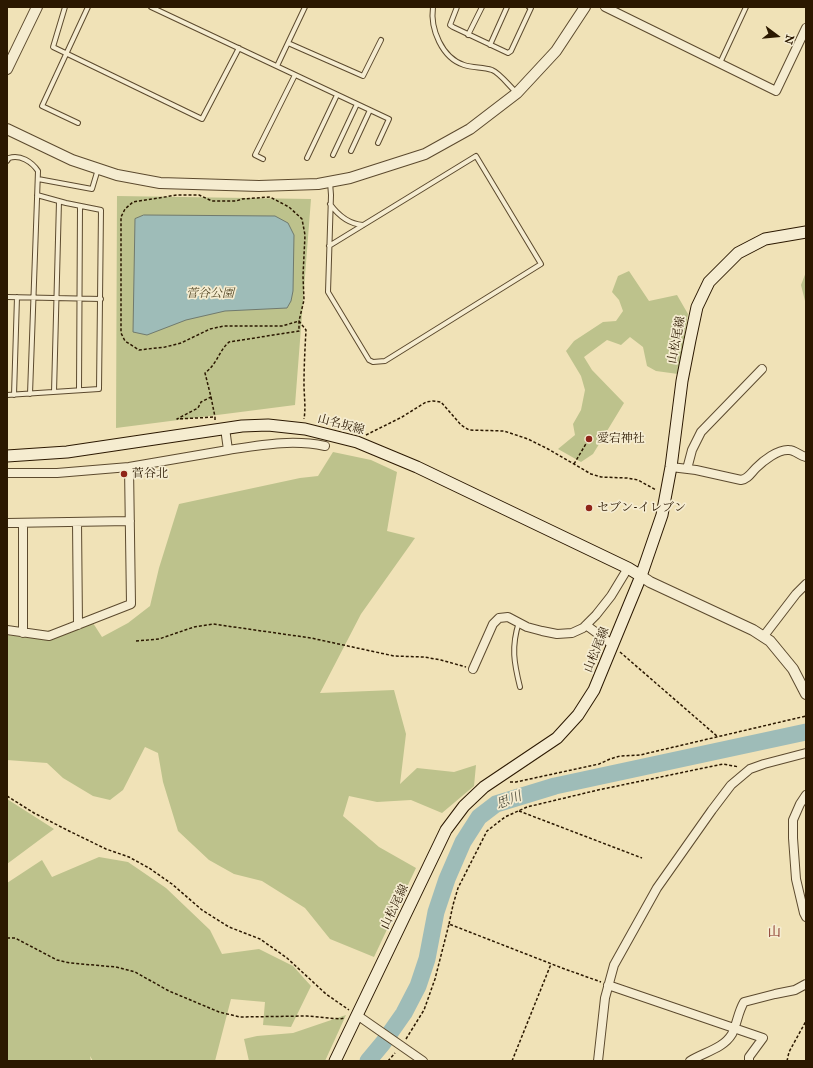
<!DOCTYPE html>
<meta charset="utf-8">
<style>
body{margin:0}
#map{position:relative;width:813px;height:1068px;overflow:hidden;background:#f0e2b7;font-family:"IM FELL Great Primer",serif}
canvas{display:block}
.frame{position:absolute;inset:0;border:8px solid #2b1800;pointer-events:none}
.north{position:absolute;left:757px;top:16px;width:40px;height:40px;-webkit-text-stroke:3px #f5ecd0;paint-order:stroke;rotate:106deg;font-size:11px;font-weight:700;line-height:16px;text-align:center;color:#2b1800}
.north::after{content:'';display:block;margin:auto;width:14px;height:18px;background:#2b1800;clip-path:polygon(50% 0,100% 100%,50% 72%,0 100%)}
</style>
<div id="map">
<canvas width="813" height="1068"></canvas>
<div class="frame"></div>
<div class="north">N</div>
</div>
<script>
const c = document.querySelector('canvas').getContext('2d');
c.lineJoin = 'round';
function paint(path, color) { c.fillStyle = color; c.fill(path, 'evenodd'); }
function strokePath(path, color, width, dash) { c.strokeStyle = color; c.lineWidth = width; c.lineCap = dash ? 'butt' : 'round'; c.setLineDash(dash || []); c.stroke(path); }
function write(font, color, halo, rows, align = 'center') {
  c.font = font + ' "IM FELL Great Primer","Noto Serif JP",serif'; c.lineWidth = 3.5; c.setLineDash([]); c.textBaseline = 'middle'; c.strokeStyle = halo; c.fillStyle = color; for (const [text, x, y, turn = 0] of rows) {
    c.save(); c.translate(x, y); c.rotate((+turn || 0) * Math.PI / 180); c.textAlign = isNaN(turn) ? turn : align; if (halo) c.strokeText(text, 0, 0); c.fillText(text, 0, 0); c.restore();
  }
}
paint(new Path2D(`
 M117,196L311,199L295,405L116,428Z
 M629,271L649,301L677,295L688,314L678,374L656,371L647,366L643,347L630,337L621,345L607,340L584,357L592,370L624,403L593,454L581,462L558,449L575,435L573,424L581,410L585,390L581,376L566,351L574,341L603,322L616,321L623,311L619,300L612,292L618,276Z
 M806,272V305L801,285Z
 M333,452L371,460L397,472L387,531L415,538L361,614L320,693L394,690L406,734L400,784L417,768L454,772L476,765L474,786L442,813L411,800L377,802L349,796L343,816L379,847L416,868L374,957L330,939L305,908L262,881L234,874L209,860L178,831L163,782L158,753L145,747L123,790L110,800L93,796L63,778L47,763L7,760V635L49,640L93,623L102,637L128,623L150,606L159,568L179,504L300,478L318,476Z
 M7,799L54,829L7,864Z
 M99,857L128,862L166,888L210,930L222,954L259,949L293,966L311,986L291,1027L263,1025L265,1002L231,999L215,1061H93L90,1056L91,1061H7V883L42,860L52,877Z
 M346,1015L325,1061H249L244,1039L257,1036L293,1033Z`), '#bdc28c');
const water = new Path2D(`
 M144,215L275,216L288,223L294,235L293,291L291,301L287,308L225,311L186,320L147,335L133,332L135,219Z`);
paint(water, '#9ebcb8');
strokePath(water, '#707a6e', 1);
strokePath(new Path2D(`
 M368,1061L383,1043L404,1013L418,986L427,959L436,912L447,879L463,842L479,817L496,804L555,786L806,732`), '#9ebcb8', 17);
const service = new Path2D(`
 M65,7L53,47L202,119L239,48
 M151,7L389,119L378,143
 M433,7C430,29 442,58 464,65C473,68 483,67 492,70C500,73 510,87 517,93
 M457,7L450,25L453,27L508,53L511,51L531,8L529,7
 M468,35L482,7
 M288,43L363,76L381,40
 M490,45L507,7
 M720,63L746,7
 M277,66L305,7
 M78,123L42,106L88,7
 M351,151L370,110
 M333,155L357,104
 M307,158L337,95
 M263,159L255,155L295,75
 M7,161L9,158C20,154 32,162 38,171L30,394
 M38,179L92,189L98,169
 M330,204C338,215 348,224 363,225
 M329,246L476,156L541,264L385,361L373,362L369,360L328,292L331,195L330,182
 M7,297L101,299
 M79,390L80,206
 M54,392L59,201
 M7,395L99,389L101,210L66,203L37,195
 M14,395L17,297
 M519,622C511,647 514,663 520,687`);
const minor = new Path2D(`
 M605,7L776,91L806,28
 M228,450C261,445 292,439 325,446
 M671,467L696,470L741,480C748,479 751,473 756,468C763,461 778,449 789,450C795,450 800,456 806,457
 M687,469L692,450L701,432L762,369
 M7,473H57L129,467L228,450L225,428
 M77,522L78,625
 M7,523L130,521
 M23,523V633
 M586,625L613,645
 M7,630L49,636L131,604L129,467
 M763,637L796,594L806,584
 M473,669L493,624L499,618L508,617L527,627L542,631L557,634L572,633L583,628L596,615L611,596L628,568
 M806,795L800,804L793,820V838L796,879L804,913L806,917
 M608,985L763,1038L749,1057V1061
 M357,1015L423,1061
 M598,1061L605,998L614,965L657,888L712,810L731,785L750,769L764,764L806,753
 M690,1061C704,1052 723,1049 732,1034C737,1024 738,1012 744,1002L775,994L795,990L806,984`);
const tertiary = new Path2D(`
 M7,69L37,7
 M7,129L72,160L117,175L160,183L259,186L318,184L350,178L425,154L470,129L517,93L556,51L585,7
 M641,576L650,582L753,630L770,641L793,669L806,694`);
const secondary = new Path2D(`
 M7,456L67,452L242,426L268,425L305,429L357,442L417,467L628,568L641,576
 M335,1061L446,830L464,806L484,787L557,738L578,715L594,690L641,576L662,515L671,467L682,381L690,340L697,307L709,282L738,253L765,239L806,232`);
strokePath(service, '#5c4a2e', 6);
strokePath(minor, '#5c4a2e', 10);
strokePath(tertiary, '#5c4a2e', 12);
strokePath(secondary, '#2b1800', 13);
strokePath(new Path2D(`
 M211,397L215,417
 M805,407H806
 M215,420V417L177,419L198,408L201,402L211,397L205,373C218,363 218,352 229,342L299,331V321L304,300L303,276L305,235L302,219L289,207L270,197L242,199L236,201H212L199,195H177L133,202L125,209L121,217V333L125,341L139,350L165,347L181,343L210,329L224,326H282L299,321L306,330C305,348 304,366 304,384C304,396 306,407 304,419
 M366,435L402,417L426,402L433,401L441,402L461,425L469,430L504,431L528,439L548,449L591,474L601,477L627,478L638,480L656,490
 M574,464L587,442
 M136,641L159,639L194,627L213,624L311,638L394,656L424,657L441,660L466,667
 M620,652L718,737
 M510,782H516L599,764L610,759L620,756L640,755L806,716
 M7,796L34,813L69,831L106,849L129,857L149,868L172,884L202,910L229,927L260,939L287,958L326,994L349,1010
 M519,811L642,858
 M449,924L453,905L458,888L487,831L505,817L527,807L598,790L723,764L739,767
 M7,938H15L57,960L70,963L116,967L135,972L169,991L219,1012L240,1017L307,1016L340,1019L344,1018
 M406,1039L424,1010L435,979L449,924L562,968L601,982
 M388,1061L395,1053
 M512,1061L551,964
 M787,1061L789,1052L806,1021`), '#2b1800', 1.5, [3, 2]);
strokePath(service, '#f5ecd0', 4);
strokePath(minor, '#f5ecd0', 8);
strokePath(tertiary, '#f5ecd0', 10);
strokePath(secondary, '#f5ecd0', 11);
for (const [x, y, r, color] of [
 [589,439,4,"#8f2418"],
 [124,474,4,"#8f2418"],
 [589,508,4,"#8f2418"]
]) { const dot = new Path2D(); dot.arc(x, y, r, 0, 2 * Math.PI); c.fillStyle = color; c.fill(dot); strokePath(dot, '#f5ecd0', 1.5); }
write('italic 12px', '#574b2a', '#f5ecd0', [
 ["菅谷公園",210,294]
]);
write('12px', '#2b1800', '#f5ecd0', [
 ["山松尾線",677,340,-79],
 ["山名坂線",341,425,15],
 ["山松尾線",597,650,-68],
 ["山松尾線",395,907,-64]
]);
write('12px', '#2b1800', '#f5ecd0', [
 ["愛宕神社",597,439],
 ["菅谷北",132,474],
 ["セブン-イレブン",597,508]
], 'left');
write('italic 13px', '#535140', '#f5ecd0', [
 ["思川",509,801,-21]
]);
write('13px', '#7a1f14', '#f5ecd0', [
 ["山",774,933]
]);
</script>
